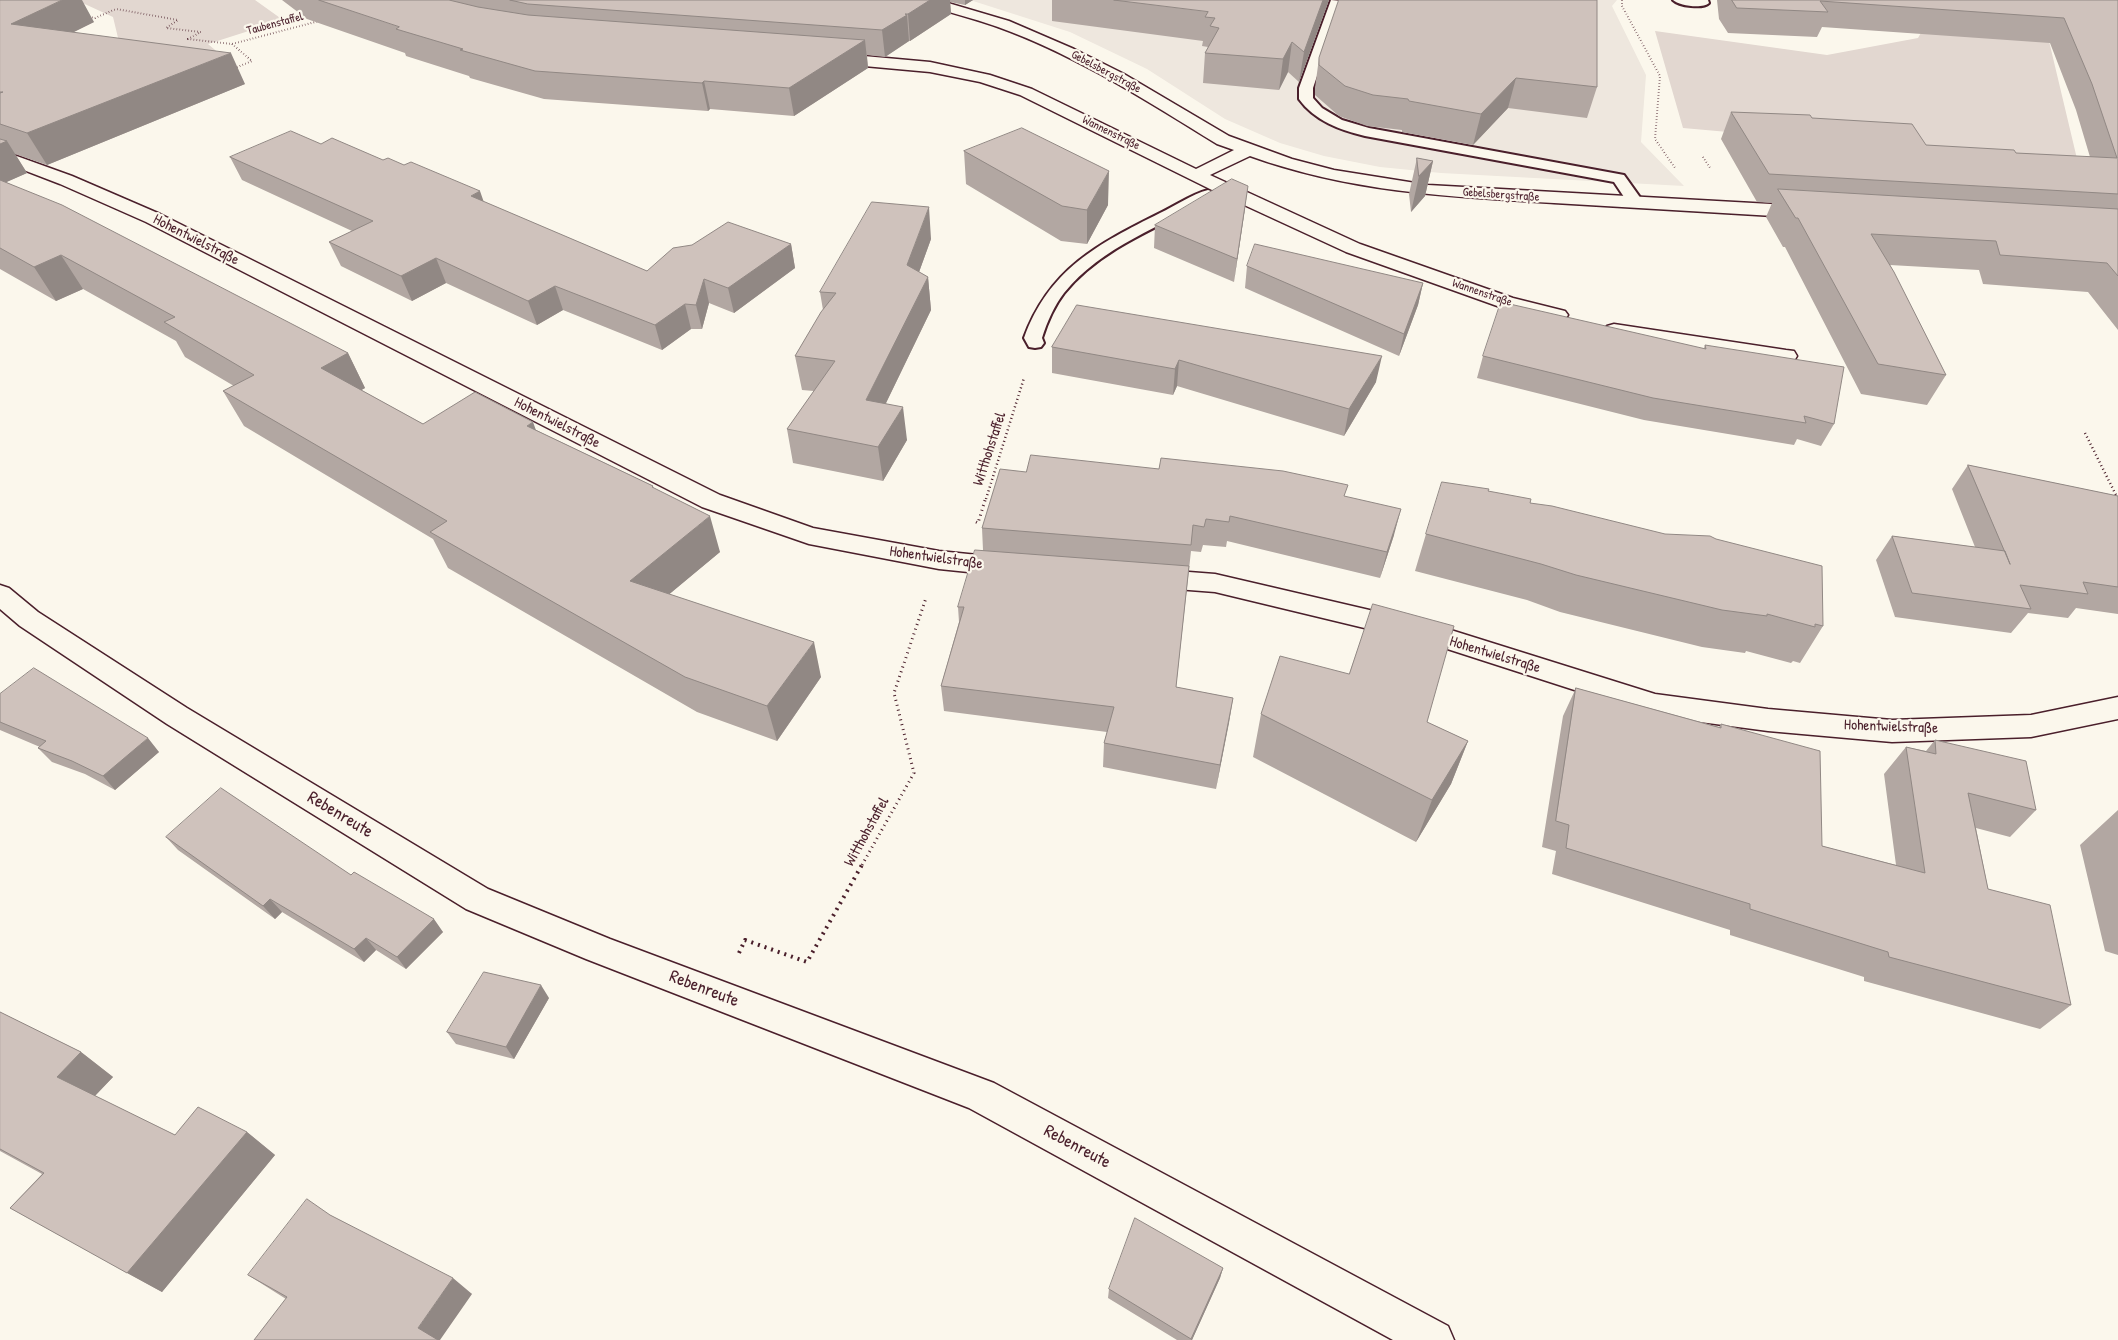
<!DOCTYPE html>
<meta charset="utf-8">
<style>
body{margin:0}
canvas{display:block;background:#fbf7ec}
</style>
<canvas width="2118" height="1340"></canvas>
<script>
const c = document.querySelector('canvas').getContext('2d');
c.lineJoin = 'round';
function paint(path, color) { c.fillStyle = color; c.fill(path, 'evenodd'); }
function strokePath(path, color, width, dash) { c.strokeStyle = color; c.lineWidth = width; c.lineCap = dash ? 'butt' : 'round'; c.setLineDash(dash || []); c.stroke(path); }
function write(font, color, halo, rows, align = 'center') {
  c.font = font + ' "Patrick Hand",sans-serif'; c.lineWidth = 4.5; c.setLineDash([]); c.textBaseline = 'middle'; c.strokeStyle = halo; c.fillStyle = color; for (const [text, x, y, turn = 0] of rows) {
    c.save(); c.translate(x, y); c.rotate((+turn || 0) * Math.PI / 180); c.textAlign = isNaN(turn) ? turn : align; if (halo) c.strokeText(text, 0, 0); c.fillText(text, 0, 0); c.restore();
  }
}
paint(new Path2D(`
 M970,0H1617L1612,6L1646,75L1641,142L1684,186L1441,173L1380,167L1324,156L1280,143L1225,119L1147,69L1070,32Z`), '#eee7de');
paint(new Path2D(`
 M76,0H255L283,20L208,44L228,61L133,100L113,17Z
 M1927,22L2049,41L2078,163L1683,128L1655,31L1827,55L1918,38Z`), '#e2d7d0');
const lane = new Path2D(`
 M1331,0L1342,1L1313,88V98L1322,108L1342,120L1369,128L1624,175L1644,203L1642,206H1630L1614,182L1365,136C1340,130 1315,121 1299,99V88Z
 M1673,0H1708L1709,3C1703,9 1679,6 1673,0Z
 M1208,190L1214,192L1216,195L1214,198C1163,225 1101,247 1064,293C1054,306 1047,322 1042,338L1044,343L1041,347L1035,348L1029,347L1024,338C1049,269 1098,244 1160,213C1175,206 1192,194 1208,190Z`);
const street = new Path2D(`
 M916,0H938L1009,21L1074,49L1124,74L1229,136L1292,159L1334,170L1428,185L1807,206L1814,208L1816,212L1814,216L1807,218C1723,213 1639,208 1554,203C1450,197 1350,192 1250,156L1210,175L1360,244L1513,298L1565,311L1568,315L1565,319L1558,321L1500,307L1346,252L1216,192L1020,95L980,82L930,72L831,63L826,61L823,58L826,55L831,53L930,62L990,75L1032,89L1196,169L1234,150L1217,144C1147,101 1076,55 998,27C972,18 945,11 918,3Z
 M0,150L72,176L160,214L720,495L813,528L939,551L1007,558L1016,561L1020,567L1016,573L1007,576L939,569L809,544L702,507L146,222L60,184L0,161Z
 M1614,324L1786,350L1794,351L1797,356L1794,361L1786,362L1607,334L1604,330L1607,326Z
 M1150,569L1215,574L1438,626L1655,694L1768,709L1892,720L2031,715L2118,697V719L2031,737L1892,742L1768,731L1655,716L1435,645L1215,592L1150,587L1141,584L1137,578L1141,572Z
 M0,585L9,588L38,612L187,708L488,889L610,939L994,1083L1448,1326L1454,1340H1393L969,1108L586,959L466,909L167,724L20,626L0,609Z`);
strokePath(lane, '#4a1f2b', 4);
strokePath(street, '#4a1f2b', 3);
strokePath(new Path2D(`
 M1622,0V6L1660,76L1655,139L1675,168
 M89,17L95,18L116,9L178,20L166,28L201,32L188,39L232,44L319,21
 M232,44L252,61L235,68
 M1703,157L1710,168`), '#4a1f2b', 2, [0.5, 2.5]);
strokePath(new Path2D(`
 M2085,433L2118,499
 M986,499L1024,378`), '#4a1f2b', 2.5, [1, 3]);
strokePath(new Path2D(`
 M976,522L978,523L986,497
 M862,865L914,773L894,693L926,598`), '#4a1f2b', 3, [1, 4]);
strokePath(new Path2D(`
 M739,953L745,940L807,962L863,863`), '#4a1f2b', 4, [2, 5]);
paint(lane, '#fbf7ec');
paint(street, '#fbf7ec');
paint(new Path2D(`
 M0,0L94,22L74,32L245,84L47,165L15,154L27,173L6,182L348,353L365,388L361,390L423,424L536,430L653,486L654,489L720,552L669,594L821,677L777,741L697,712L448,568L433,539L244,426L223,391L234,386L185,357L176,341L83,289L56,301L0,269Z
 M282,0H973L965,5L950,2L951,14L910,41H909L885,57L867,55L868,68L794,116L710,109L708,111L544,99L470,78L469,76L406,56L405,53L307,19Z
 M1052,0H1329L1299,82L1288,72L1279,90L1203,83L1205,53L1208,47L1202,46L1203,41L1052,21Z
 M1339,0L1597,87L1587,118L1508,108L1473,145L1402,132V130L1367,126L1339,116L1315,95V88L1319,58Z
 M1717,0H2118V330L2088,292L1983,284L1979,270L1890,265L1946,375L1927,405L1861,394L1785,247H1783L1766,217L1772,203L1757,202L1721,139L1731,112L1812,118L1926,145L2016,153L2090,157L2076,110L2050,43L1822,27L1817,37L1728,33L1719,19Z
 M321,144L484,202L647,271L791,244L795,268L734,313L709,303L702,329H691L662,350L563,310L537,325L446,283L412,301L341,266L329,242L352,231L242,180L230,157Z
 M964,151L1108,205L1087,244L1061,241L966,184Z
 M1417,158L1433,161L1425,196L1411,212L1409,194Z
 M1245,208L1234,282L1154,248L1155,225Z
 M931,239L919,272L928,277L931,310L886,403L907,440L883,481L793,463L787,429L814,391L802,390L795,356L823,310L820,292Z
 M1247,266L1423,283L1418,305L1399,356L1245,288Z
 M1077,305L1376,382L1344,436L1177,386L1173,395L1052,373V347Z
 M1705,345L1834,424L1821,446L1797,439L1794,445L1644,420L1477,378L1483,356L1704,348Z
 M1968,465L2118,496V614L2076,608L2068,618L2028,613L2011,633L1895,617L1876,560L1892,536L1975,547L1952,489Z
 M1026,472L1346,497L1394,535L1380,578L1227,541L1226,547L1203,545L1201,552L1191,551L1176,687L1233,698L1216,789L1103,767L1104,743L1107,732L944,711L941,686L959,622L958,607L983,550L982,528Z
 M1488,491L1530,503L1823,626L1800,663L1793,661L1791,663L1746,651L1745,653L1702,647L1560,612L1527,600L1415,571L1426,534Z
 M1576,688L1719,727L1721,724L1822,846L1896,865L1884,774L1906,747L1926,751L1935,740L2036,810L2010,837L1976,828L1988,889L2071,1005L2040,1029L1864,981V977L1730,935V930L1552,874L1556,851L1542,847L1563,716Z
 M0,694L159,752L115,790L85,774L52,762L38,748L40,747L0,730Z
 M1261,714L1427,722L1468,741L1451,784L1416,842L1253,757Z
 M2118,810V955L2105,951L2080,845Z
 M166,837L351,875L443,932L406,969L376,950L364,962L282,912L275,919L178,850Z
 M549,998L514,1059L456,1044L447,1032Z
 M0,1012L81,1052L113,1077L95,1096L175,1135L247,1132L275,1155L162,1292L10,1208L42,1174L0,1151Z
 M330,1215L472,1294L286,1299L248,1275Z
 M1223,1268L1220,1278L1192,1340H1177L1108,1298L1109,1289Z`), '#b2a7a2');
paint(new Path2D(`
 M62,0H82L94,22L29,54L11,24Z
 M930,0H950L951,14L910,41L908,14Z
 M965,0H973L965,5Z
 M1323,0H1329L1299,82L1304,52Z
 M907,15L909,41L885,57L882,30Z
 M865,40L868,68L794,116L789,88Z
 M1292,42L1288,72L1279,90L1283,59Z
 M231,53L245,84L47,165L27,133Z
 M1516,78L1508,108L1473,145L1481,114Z
 M704,81L710,109L708,111L702,83Z
 M7,141L27,173L0,185V144Z
 M1433,161L1425,196L1411,212L1419,176Z
 M1109,171L1108,205L1087,244V210Z
 M1248,186L1245,208L1234,282L1237,259Z
 M480,191L488,214L471,196Z
 M929,207L931,239L910,297L907,265Z
 M791,244L795,268L734,313L728,288Z
 M61,255L83,289L56,301L34,267Z
 M436,258L446,283L412,301L401,276Z
 M928,277L931,310L871,434L866,400Z
 M704,279L709,303L702,329L696,305Z
 M1423,283L1418,305L1399,356L1404,334Z
 M555,286L563,310L537,325L528,301Z
 M685,304L691,329L662,350L655,325Z
 M348,353L365,388L339,403L321,368Z
 M1382,356L1376,382L1344,436L1349,409Z
 M1179,360L1177,386L1173,395L1175,369Z
 M903,407L907,440L883,481L878,447Z
 M533,422L546,458L527,426Z
 M1401,509L1394,535L1380,578L1387,552Z
 M710,516L720,552L642,617L630,581Z
 M814,642L821,677L777,741L767,706Z
 M1233,698L1229,723L1216,789L1220,765Z
 M148,738L159,752L115,790L103,776Z
 M1468,741L1451,784L1416,842L1432,800Z
 M270,899L282,912L275,919L263,906Z
 M434,919L443,932L406,969L397,957Z
 M366,938L376,950L364,962L354,949Z
 M541,985L549,998L514,1059L506,1047Z
 M81,1052L113,1077L90,1101L57,1077Z
 M247,1132L275,1155L162,1292L127,1273Z
 M1223,1268L1220,1278L1192,1340H1191Z
 M453,1278L472,1294L440,1340H435L418,1328Z`), '#918884');
const building = new Path2D(`
 M0,0H62L11,24L231,53L27,133L0,124V93L3,92H0Z
 M319,0H449L478,7L528,15L865,40L789,88L704,81L702,83L535,71L460,50L463,49L396,29L399,27Z
 M510,0H930L908,14H905L907,15L882,30L528,4Z
 M1114,0H1323L1304,52L1292,42L1283,59L1205,53L1219,28L1210,26L1215,18L1205,17L1208,12Z
 M1339,0H1597V87L1516,78L1481,114L1409,101L1408,99L1373,95L1345,86L1319,65V58Z
 M1732,0H2118V194L1769,174L1731,112L1810,115L1812,118L1912,124L1926,145L2014,150L2016,153L2117,158L2092,84L2064,18L1820,1L1828,12L1737,8Z
 M1022,128L1109,171L1087,210L1062,206L964,151Z
 M291,131L321,144L332,138L383,160L388,158L404,165L411,162L480,191L471,196L647,271L673,248L692,245L728,222L791,244L728,288L704,279L696,305L685,304L655,325L555,286L528,301L436,258L401,276L329,242L373,221L230,157Z
 M0,139L7,141L0,144Z
 M1417,158L1433,161L1419,176Z
 M1232,179L1248,186L1237,259L1155,225Z
 M0,180L62,205L348,353L321,368L423,424L475,392L533,422L527,426L653,486L652,487L710,516L630,581L814,642L767,706L685,677L430,532L447,521L223,391L254,375L164,322L175,317L61,255L34,267L0,248Z
 M1778,189L2118,209V276L2107,263L2000,255L1996,241L1871,234L1894,272L1946,375L1878,364L1798,218H1796Z
 M872,202L929,207L907,265L928,277L866,400L903,407L878,447L787,429L835,361L795,356L821,312L836,293L820,292Z
 M1255,244L1423,283L1404,334L1247,266Z
 M1501,302L1706,349L1705,345L1844,367L1834,424L1804,416L1806,423L1653,398L1483,356Z
 M1077,305L1382,356L1349,409L1179,360L1175,369L1052,347Z
 M1031,455L1159,469L1161,458L1283,471L1348,485L1344,496L1401,509L1387,552L1230,516L1229,522L1206,519L1204,527L1193,525L1191,545L982,528L1000,469L1026,472Z
 M1968,465L2118,496V587L2083,582L2088,594L2020,585L2031,609L1912,593L1892,536L2005,551L2010,564Z
 M1442,482L1489,489L1488,491L1531,499L1530,503L1552,506L1665,534L1710,536L1716,539L1822,566L1823,626L1815,624V627L1767,614V616L1722,610L1576,575L1541,564L1426,534Z
 M975,550L1189,566L1176,687L1233,698L1220,765L1104,743L1114,707L941,686L964,607H958Z
 M1373,604L1454,626L1427,722L1468,741L1432,800L1261,714L1280,656L1349,674Z
 M34,668L148,738L103,776L72,761L38,748L46,741L0,722V694Z
 M1576,688L1721,728V724L1820,751L1822,846L1925,873L1906,747L1936,754L1935,740L2026,761L2036,810L1968,793L1988,889L2050,905L2071,1005L1889,957L1888,952L1750,909V904L1566,848L1569,825L1556,821Z
 M221,788L351,875L354,872L434,919L397,957L366,938L354,949L270,899L263,906L166,837Z
 M484,972L541,985L506,1047L447,1032Z
 M0,1012L81,1052L57,1077L175,1135L198,1107L247,1132L127,1273L10,1208L44,1173L0,1149Z
 M307,1199L330,1215L453,1278L418,1328L438,1340H254L287,1297L248,1275Z
 M1135,1218L1223,1268L1191,1339L1109,1289Z`);
paint(building, '#cfc2bc');
strokePath(building, '#918884', 1);
write('12px', '#4a1f2b', '#fbf7ec', [
 ["Taubenstaffel",275,24,-15],
 ["Gebelsbergstraße",1106,72,28],
 ["Wannenstraße",1111,133,26],
 ["Gebelsbergstraße",1501,195,4],
 ["Wannenstraße",1482,293,19]
]);
write('15px', '#4a1f2b', '#fbf7ec', [
 ["Hohentwielstraße",196,240,27],
 ["Hohentwielstraße",557,423,27],
 ["Witthohstaffel",990,449,-72],
 ["Hohentwielstraße",936,558,8],
 ["Hohentwielstraße",1495,655,17],
 ["Hohentwielstraße",1891,727,2],
 ["Witthohstaffel",867,832,-61]
]);
write('18px', '#4a1f2b', '#fbf7ec', [
 ["Rebenreute",340,815,31],
 ["Rebenreute",704,989,21],
 ["Rebenreute",1077,1147,28]
]);
</script>
